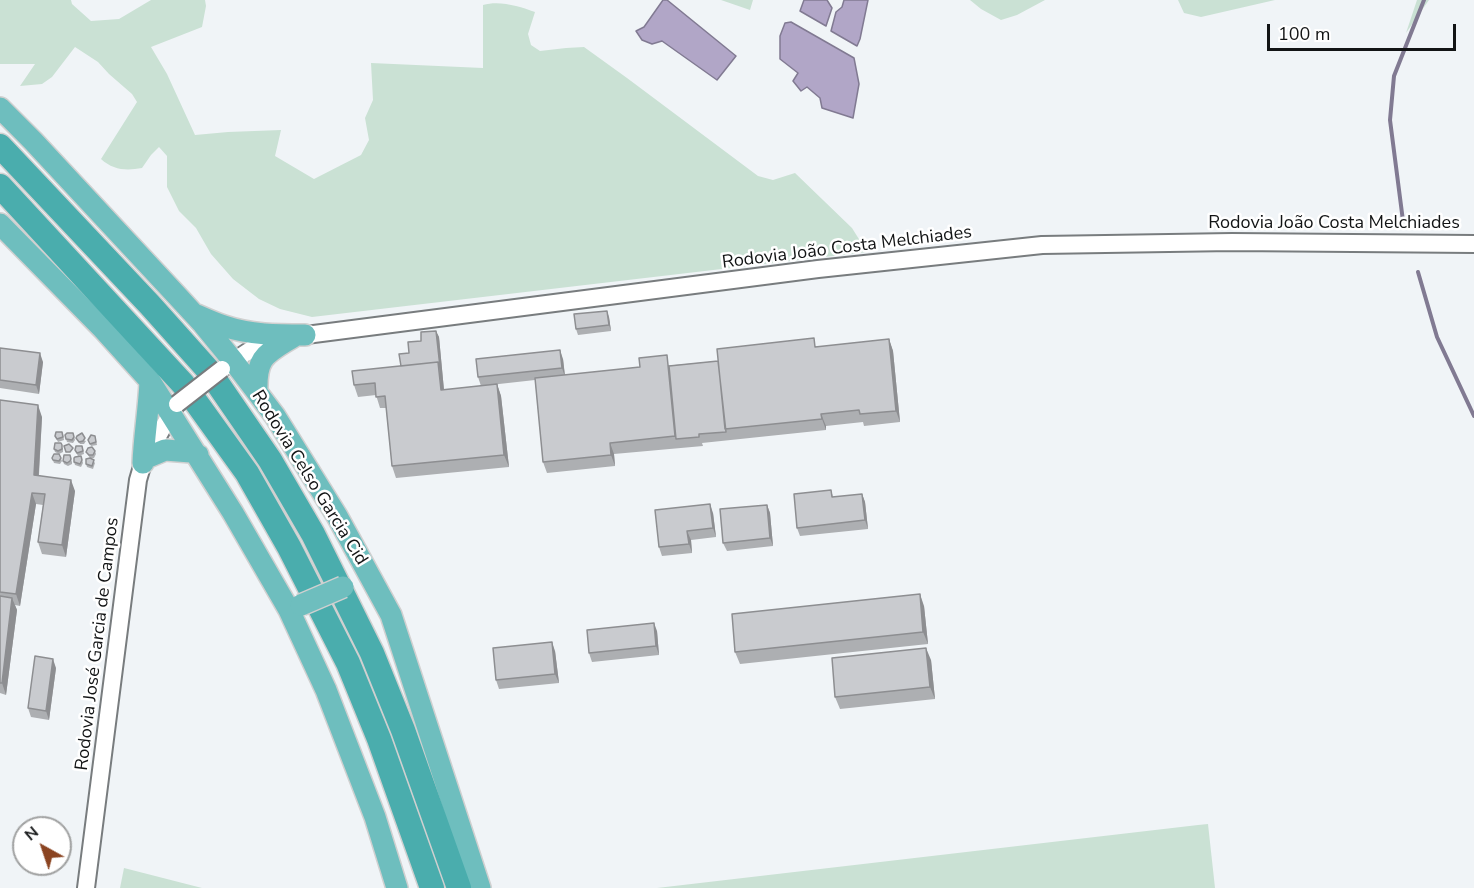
<!DOCTYPE html>
<meta charset="utf-8">
<style>
body{margin:0}
#map{position:relative;width:1474px;height:888px;overflow:hidden;background:#f0f4f7;font-family:"Nunito Sans",sans-serif}
canvas{display:block}
.north{position:absolute;left:12px;top:816px;width:60px;height:60px;box-sizing:border-box;background:#fff;border:2px solid #a0a1a1;border-radius:50%;rotate:320deg;font-size:16px;font-weight:700;line-height:24px;text-align:center;color:#121415}
.north::after{content:'';display:block;margin:auto;width:21px;height:27px;background:#8b4421;clip-path:polygon(50% 0,100% 100%,50% 72%,0 100%)}
.scale{position:absolute;left:1267px;top:24px;width:189px;height:27px;box-sizing:border-box;border:3px solid #121415;border-top:0;padding-left:8px;font-size:18px;line-height:21px;white-space:nowrap;color:#121415;-webkit-text-stroke:4px #fff;paint-order:stroke}
</style>
<div id="map">
<canvas width="1474" height="888"></canvas>
<div class="north">N</div>
<div class="scale">100 m</div>
</div>
<script>
const c = document.querySelector('canvas').getContext('2d');
c.lineJoin = 'round';
function paint(path, color) { c.fillStyle = color; c.fill(path, 'evenodd'); }
function strokePath(path, color, width, dash) { c.strokeStyle = color; c.lineWidth = width; c.lineCap = dash ? 'butt' : 'round'; c.setLineDash(dash || []); c.stroke(path); }
function write(font, color, halo, rows, align = 'center') {
  c.font = font + ' "Nunito Sans",sans-serif'; c.lineWidth = 5; c.setLineDash([]); c.textBaseline = 'middle'; c.strokeStyle = halo; c.fillStyle = color; for (const [text, x, y, turn = 0] of rows) {
    c.save(); c.translate(x, y); c.rotate((+turn || 0) * Math.PI / 180); c.textAlign = isNaN(turn) ? turn : align; if (halo) c.strokeText(text, 0, 0); c.fillText(text, 0, 0); c.restore();
  }
}
paint(new Path2D(`
 M0,0H71L72,4L91,21L119,19L151,0H205L206,6L202,27L151,47L167,74L195,135L228,132L281,130L275,156L314,179L361,155L369,140L365,118L373,100L371,63L483,68V5C499,0 519,6 535,12L528,34L531,45L540,51L566,48L584,47L627,78L758,176L773,180L795,173L852,228L867,252L312,317L280,309L259,299L233,279L211,254L196,228L179,211L167,187V156L159,147L151,155L142,168C126,171 113,170 101,159L137,102L132,94L109,74L98,62L75,47L52,77L42,84L20,86L35,64H0Z
 M721,0H753L750,10Z
 M970,0H1045L1017,15L1001,20L981,9Z
 M1178,0H1275L1201,17L1184,13Z
 M1417,0H1429L1406,33Z
 M1208,824L1215,888H657L1198,825Z
 M124,868L202,888H120Z`), '#cae1d4');
const water = new Path2D(`
 M663,0H667L736,56L717,80L662,41L652,44L642,40L636,31L644,27Z
 M804,0H827L832,8L826,26L800,11Z
 M844,0H868L860,39L857,46L831,31L836,12L842,7Z
 M791,22L854,58L859,84L853,118L822,108L820,98L807,87L801,91L793,81L798,73L780,59V36L785,23Z`);
paint(water, '#b1a6c7');
strokePath(water, '#817a92', 1.5);
strokePath(new Path2D(`
 M1403,221L1390,120L1394,76L1424,0
 M1418,272L1437,337L1474,416`), '#817a92', 4);
const tertiary = new Path2D(`
 M225,367C241,357 257,343 275,339L818,269L1042,245L1232,242L1474,244
 M86,888L138,480L143,463L175,406`);
const trunk = new Path2D(`
 M0,108L33,141L180,299L203,324L234,362L275,416L337,516L391,615L480,888
 M0,224L103,329L150,381L233,513L289,610L326,690L375,817L397,888
 M197,315C206,319 215,323 224,326C250,335 278,335 305,335
 M257,391C256,356 266,354 293,337
 M146,458L165,450L191,452L198,455
 M143,463C144,436 149,408 150,381`);
const motorway = new Path2D(`
 M0,146L150,305L209,371L270,460L313,534L372,653L403,730L459,888
 M0,186L183,384L247,473L289,547L348,663L379,739L432,888`);
strokePath(tertiary, '#787c7e', 20);
strokePath(trunk, '#d0d0d0', 24);
strokePath(motorway, '#d0d0d0', 27);
strokePath(tertiary, '#fff', 16);
strokePath(trunk, '#6ebebe', 21);
strokePath(motorway, '#4aadad', 24);
const tertiaryBridge = new Path2D(`
 M177,404L222,369`);
const trunkBridge = new Path2D(`
 M301,605L343,587`);
strokePath(tertiaryBridge, '#787c7e', 20, []);
strokePath(trunkBridge, '#d0d0d0', 24, []);
strokePath(tertiaryBridge, '#fff', 16);
strokePath(trunkBridge, '#6ebebe', 21);
paint(new Path2D(`
 M609,317L611,331L578,335L576,329Z
 M436,331L439,337L444,390L497,384L501,396L509,467L396,478L392,466L386,408H380L376,395L358,397L354,385L401,366L409,353L421,341Z
 M889,339L893,351L900,422L864,426L863,422L826,426V430L702,443L703,446L614,454L615,466L547,473L543,462L535,380L481,386L478,377L563,359L565,375L718,361L817,347Z
 M0,348L43,362L39,394L0,388Z
 M0,400L42,417L39,475L75,491L66,557L42,554L38,542L43,505L36,504L20,606L15,605L17,610L6,695L0,693Z
 M73,433L75,440L73,443L67,442L66,439Z
 M63,434L64,440L58,442L55,436Z
 M95,436L97,445L91,446L88,440Z
 M76,438L86,441L84,444H80Z
 M63,448V452L59,454L62,461L60,464L54,463L52,458L59,454L55,452L54,449Z
 M83,449L84,454L78,456L75,450Z
 M95,451L96,454L94,458H91L95,463L93,469L87,467L86,464L90,458L86,452Z
 M81,456L83,463L81,467L75,465L74,462Z
 M71,459L72,462V464L68,466L64,464L63,461Z
 M831,490L833,497L862,494L865,502L868,529L800,536L797,528Z
 M767,505L770,513L773,546L727,551L723,543Z
 M713,513L716,537L691,540L692,553L662,556L659,547Z
 M924,606L928,644L740,664L735,652Z
 M657,631L659,655L592,662L589,653Z
 M555,651L559,683L499,689L496,680Z
 M931,660L935,699L840,709L835,697Z
 M56,668L49,720L31,717L28,708Z`), '#adafb2');
paint(new Path2D(`
 M607,311L609,317L611,331L609,325Z
 M436,331L439,337L445,401L441,390Z
 M889,339L893,351L900,422L896,411Z
 M560,350L563,359L565,377L562,368Z
 M40,353L43,362L39,394L36,385Z
 M497,384L501,396L509,467L504,455Z
 M38,405L42,417L38,486L34,475Z
 M821,414L826,426V430L822,419Z
 M610,443L614,454L615,466L611,455Z
 M71,480L75,491L66,557L62,545Z
 M32,493L36,504L20,606L16,594Z
 M862,494L865,502L868,529L865,520Z
 M710,504L713,513L716,537L713,528Z
 M767,505L770,513L773,546L770,538Z
 M687,531L691,540L692,553L689,544Z
 M920,594L924,606L928,644L923,632Z
 M12,598L17,610L6,695L2,683Z
 M654,623L657,631L659,655L656,646Z
 M552,642L555,651L559,683L555,674Z
 M926,648L931,660L935,699L930,687Z
 M53,659L56,668L49,720L46,711Z`), '#8d8e91');
const building = new Path2D(`
 M607,311L609,325L576,329L574,314Z
 M436,331L440,367L438,362L401,366L399,354L409,353L408,342L421,341V332Z
 M814,338L815,347L889,339L896,411L860,414L859,410L821,414L822,419L725,429L717,349Z
 M0,348L40,353L36,385L0,380Z
 M560,350L562,368L478,377L476,359Z
 M667,355L675,436L610,443L611,455L543,462L535,378L640,367L639,358Z
 M718,361L726,432L699,434V437L676,439L669,366Z
 M438,362L441,390L497,384L504,455L392,466L385,396L376,397L375,383L354,385L352,371Z
 M0,400L38,405L34,475L71,480L62,545L38,542L45,494L32,493L16,594L0,592Z
 M56,432H62L63,437L57,439L55,436Z
 M67,433H73L74,437L72,440L66,439L65,435Z
 M82,433L85,438L83,441L79,442L76,438L77,436Z
 M91,435L95,436L96,442L90,444L88,440Z
 M55,443H61L62,445V449L58,451L54,449Z
 M69,444L73,448L70,452H66L64,446Z
 M76,446H82L83,451L77,453L75,450Z
 M92,447L95,451L93,455H89L86,452L88,448Z
 M54,454H59L61,458L59,461L53,460L52,458Z
 M64,455H70L71,459L70,461L67,463L63,461Z
 M81,456L82,460L80,464L74,462V458L75,457Z
 M90,458L94,460L92,466L86,464V459Z
 M831,490L832,497L862,494L865,520L797,528L794,494Z
 M710,504L713,528L687,531L689,544L659,547L655,510Z
 M767,505L770,538L723,543L720,509Z
 M920,594L923,632L735,652L732,614Z
 M0,596L12,598L2,683H0Z
 M654,623L656,646L589,653L587,630Z
 M552,642L555,674L496,680L493,648Z
 M926,648L930,687L835,697L832,658Z
 M35,656L53,659L46,711L28,708Z`);
paint(building, '#c9cbcf');
strokePath(building, '#8d8e91', 1.5);
write('18px', '#121415', '#fff', [
 ["Rodovia João Costa Melchiades",1334,224],
 ["Rodovia João Costa Melchiades",847,248,-7],
 ["Rodovia Celso Garcia Cid",309,478,58],
 ["Rodovia José Garcia de Campos",98,644,-83]
]);
</script>
